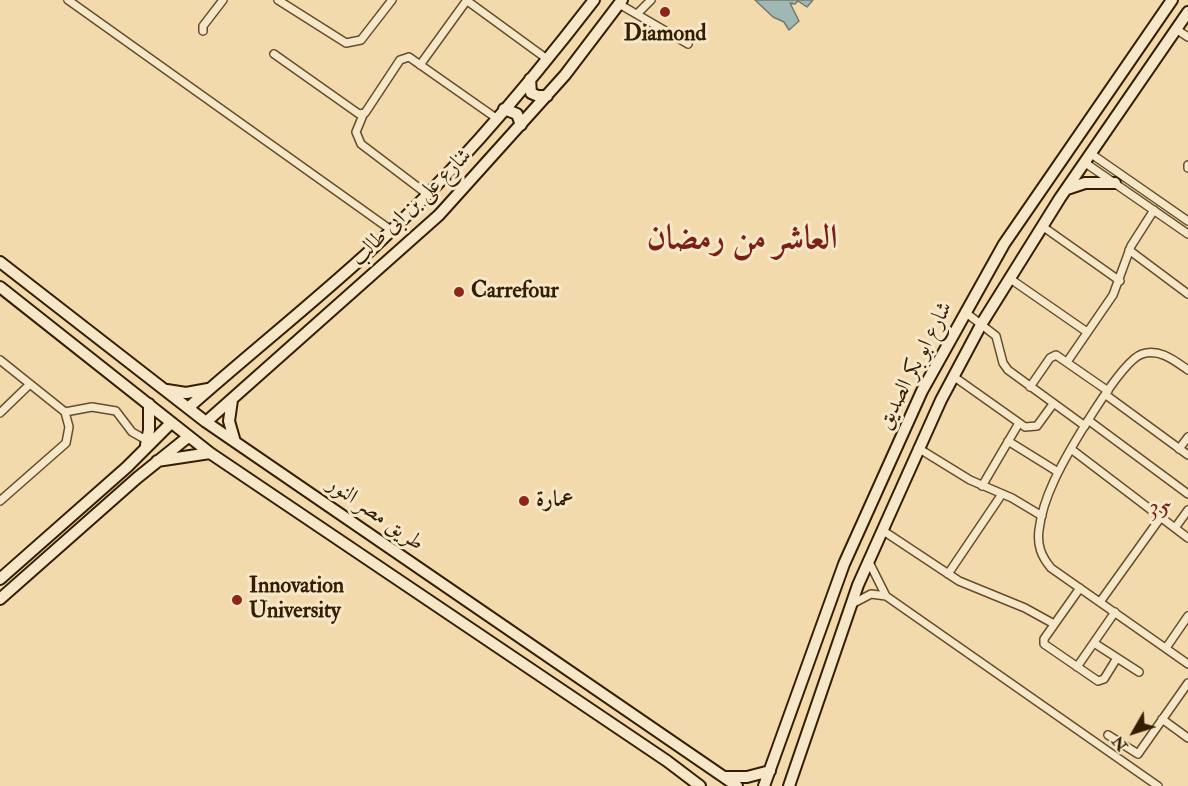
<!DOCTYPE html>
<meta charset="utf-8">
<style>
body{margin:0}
#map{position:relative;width:1188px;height:786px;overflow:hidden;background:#f3daac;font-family:"IM FELL Double Pica",serif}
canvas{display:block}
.north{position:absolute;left:1104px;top:702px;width:60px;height:60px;-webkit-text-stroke:4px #f7e7c9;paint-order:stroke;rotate:231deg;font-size:16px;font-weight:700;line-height:24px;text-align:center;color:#351e00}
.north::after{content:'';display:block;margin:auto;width:21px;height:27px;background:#351e00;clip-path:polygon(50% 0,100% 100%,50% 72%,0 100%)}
</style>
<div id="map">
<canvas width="1188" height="786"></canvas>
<div class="north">N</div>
</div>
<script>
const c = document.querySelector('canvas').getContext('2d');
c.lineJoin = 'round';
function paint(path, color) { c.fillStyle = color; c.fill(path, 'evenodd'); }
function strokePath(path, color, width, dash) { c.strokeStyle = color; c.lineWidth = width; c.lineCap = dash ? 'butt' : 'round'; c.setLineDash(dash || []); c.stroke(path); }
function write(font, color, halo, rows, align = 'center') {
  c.font = font + ' "IM FELL Double Pica",Amiri,serif'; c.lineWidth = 6; c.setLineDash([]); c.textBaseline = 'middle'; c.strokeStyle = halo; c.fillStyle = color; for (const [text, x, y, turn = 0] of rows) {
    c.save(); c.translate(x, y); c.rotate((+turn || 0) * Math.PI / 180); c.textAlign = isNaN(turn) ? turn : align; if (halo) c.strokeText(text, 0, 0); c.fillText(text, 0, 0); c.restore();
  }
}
const water = new Path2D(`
 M755,0H813L807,7L798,1L795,4L790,3L799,21L789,30L784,22L773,17Z`);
paint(water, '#9fb8b4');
strokePath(water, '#757a6c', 1.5);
const street = new Path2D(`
 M68,0L391,230
 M278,0L346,43L361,40L392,0
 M466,0L547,59
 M619,4L688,44
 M638,13L651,0
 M1176,29L1188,37
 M203,31V26L223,0
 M274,54L359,114L365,113L400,60L409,57L496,118
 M420,65L467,0
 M363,115L356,132L361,144L427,194
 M1090,153L1188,221
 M1084,162L1188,234
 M1188,165V168
 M1042,226L1120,281
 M1129,250L1188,294
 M1009,278L1087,332
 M965,312L996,336L1003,363L1008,370L1085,426
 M0,360L65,412L69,427L66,443L0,501
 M1067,362L1113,295L1131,246L1154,210
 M1188,370C1175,361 1160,348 1142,354C1120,361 1065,457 1054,481C1047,496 1041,513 1039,530C1037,545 1041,556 1051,568L1188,664
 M953,376L1025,427L1037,426L1053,404
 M1030,387L1050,358L1056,355L1108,391
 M1106,395L1188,455
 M65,412L92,407L116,411L132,432L148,441
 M0,413L29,385
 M1088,420L1188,494
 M1008,441L1058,472
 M918,448L970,480L1012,498L1042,516
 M1071,449L1188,538
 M1179,449L1188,437
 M982,486L1019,423
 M1175,528L1188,510
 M882,530L959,581L1025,608L1054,624
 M868,560L886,596L1158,786
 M948,574L1002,494
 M1080,588L1044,639V644L1098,681L1104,679L1117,658
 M1100,602L1161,517
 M852,604L871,594L886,596
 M1094,643L1139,672
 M1166,648L1188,616
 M1077,667L1115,612
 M1162,719L1188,738
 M1108,735L1138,754L1188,683`);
const secondary = new Path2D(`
 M530,79L531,93L538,96H547
 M504,109L517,114L521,125
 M1067,189L1085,183H1115
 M0,262L206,422L737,786
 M0,287L210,453L667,761L700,786
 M167,390L186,393L208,389
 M232,400L229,421L235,442
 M188,408C249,354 313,303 373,248C454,173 527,87 594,0
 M206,422L439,215L565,75L622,0
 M146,445L149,430V404
 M157,461L210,453
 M0,579L127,467L171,423
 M0,599L137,478L188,437
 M726,777H747L770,771
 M764,786L844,564L922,391L1004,244L1172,0
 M789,786L858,585L941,400L982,323L1060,198L1188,12`);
strokePath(street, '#644d2b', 10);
strokePath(secondary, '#351e00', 14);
strokePath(street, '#f7e7c9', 7);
strokePath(secondary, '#f7e7c9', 10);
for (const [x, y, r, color] of [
 [665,12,6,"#8f2418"],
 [459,292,6,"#8f2418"],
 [524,501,6,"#8f2418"],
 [237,600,6,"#8f2418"]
]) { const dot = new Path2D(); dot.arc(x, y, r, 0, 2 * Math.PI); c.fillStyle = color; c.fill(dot); strokePath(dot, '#f7e7c9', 2); }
write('bold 22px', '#351e00', '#f7e7c9', [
 ["Diamond",665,35,"center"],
 ["Carrefour",471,292],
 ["عمارة",536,501],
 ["Innovation",249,587],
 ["University",249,612]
], 'left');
write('22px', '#351e00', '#f7e7c9', [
 ["شارع على بن ابى طالب",412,208,-44],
 ["شارع ابو بكر الصديق",916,366,-63],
 ["طريق مصر النور",375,515,35]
]);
c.letterSpacing = '1.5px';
write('24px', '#7a1f14', '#f7e7c9', [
 ["35",1161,510]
]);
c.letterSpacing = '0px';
write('bold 34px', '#7a1f14', '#f7e7c9', [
 ["العاشر من رمضان",742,241]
]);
</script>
